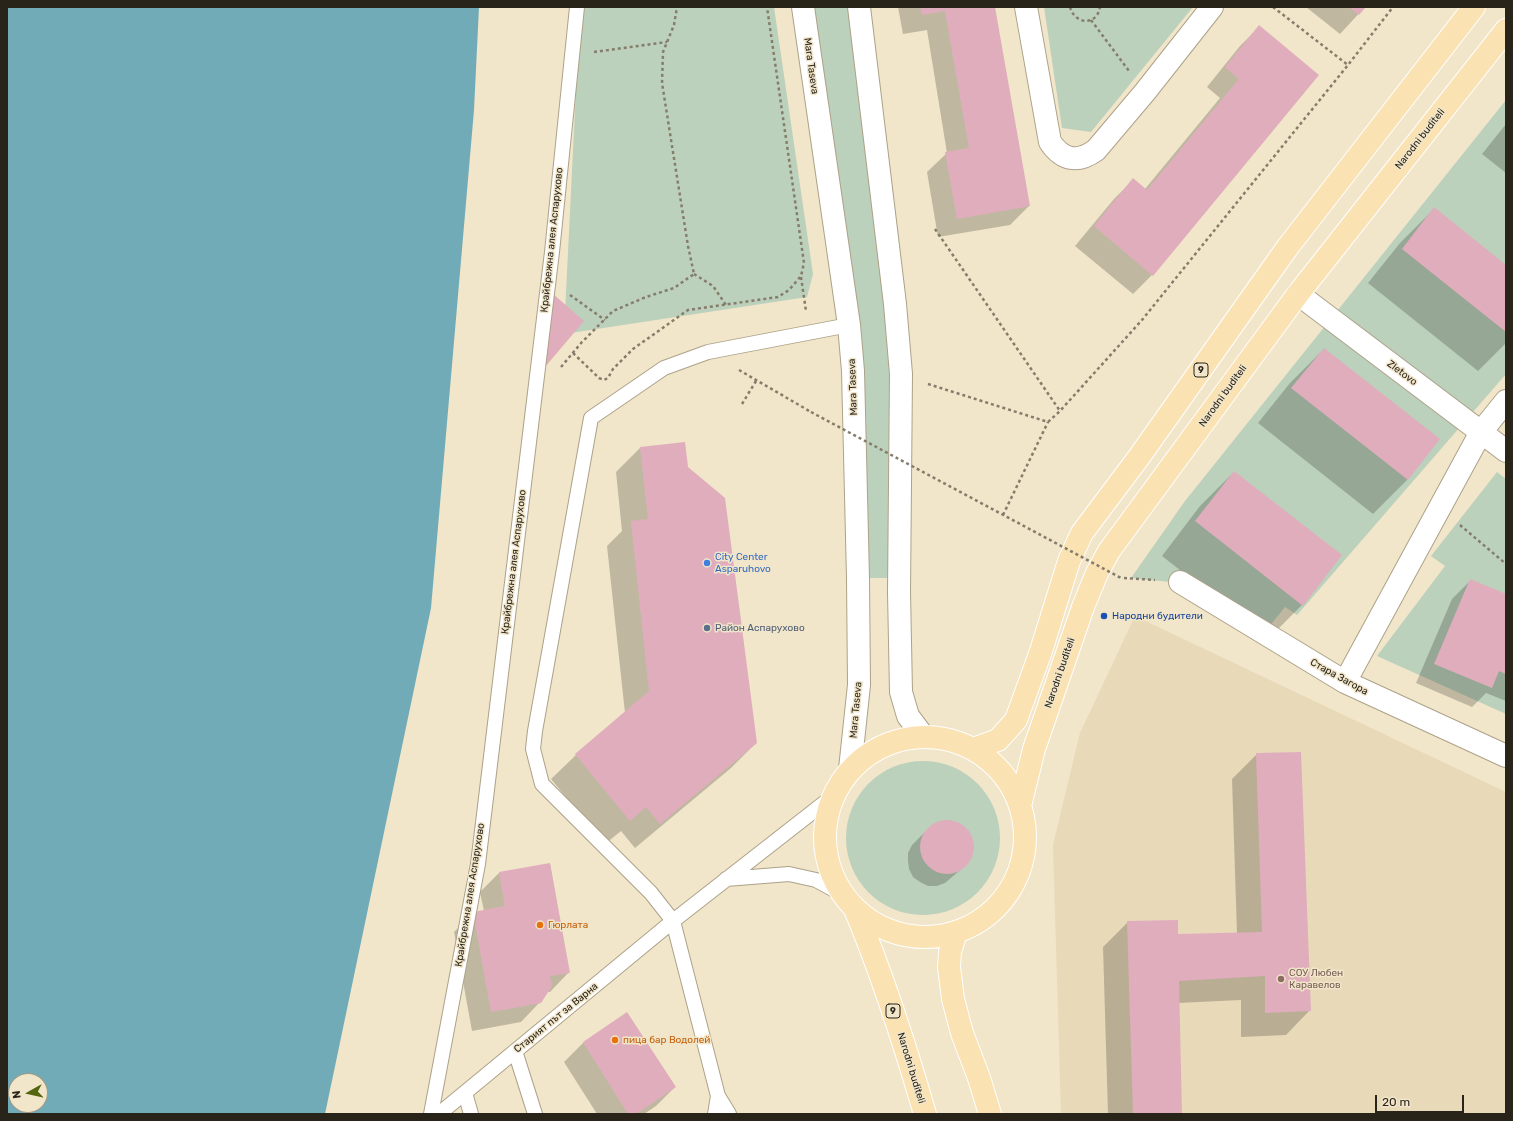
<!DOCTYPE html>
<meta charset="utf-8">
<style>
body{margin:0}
#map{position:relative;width:1513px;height:1121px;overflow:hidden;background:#f1e5ca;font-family:Rubik,sans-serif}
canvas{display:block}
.frame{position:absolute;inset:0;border:8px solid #29241a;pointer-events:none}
.north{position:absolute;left:8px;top:1073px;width:40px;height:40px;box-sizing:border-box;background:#f1e5ca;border:1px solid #a19884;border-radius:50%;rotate:262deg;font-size:11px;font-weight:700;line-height:16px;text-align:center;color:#29241a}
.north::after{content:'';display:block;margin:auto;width:14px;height:18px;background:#55650d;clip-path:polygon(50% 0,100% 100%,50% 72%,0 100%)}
.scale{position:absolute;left:1375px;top:1095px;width:89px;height:18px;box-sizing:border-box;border:2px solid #29241a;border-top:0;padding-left:5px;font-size:12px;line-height:14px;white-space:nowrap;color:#29241a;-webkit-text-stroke:3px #f1e5ca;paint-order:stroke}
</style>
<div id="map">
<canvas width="1513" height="1121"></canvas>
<div class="frame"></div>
<div class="north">N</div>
<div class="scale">20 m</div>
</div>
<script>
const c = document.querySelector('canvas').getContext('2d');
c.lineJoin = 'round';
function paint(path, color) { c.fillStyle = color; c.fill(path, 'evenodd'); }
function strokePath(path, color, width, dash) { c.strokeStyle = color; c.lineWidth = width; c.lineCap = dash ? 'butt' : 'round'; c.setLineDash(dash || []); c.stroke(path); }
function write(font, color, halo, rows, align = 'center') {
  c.font = font + ' Rubik,sans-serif'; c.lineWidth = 3; c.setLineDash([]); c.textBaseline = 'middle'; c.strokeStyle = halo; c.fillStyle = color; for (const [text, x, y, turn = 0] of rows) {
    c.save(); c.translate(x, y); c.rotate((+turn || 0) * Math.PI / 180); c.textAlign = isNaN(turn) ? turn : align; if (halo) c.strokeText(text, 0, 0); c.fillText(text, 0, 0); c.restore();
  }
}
paint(new Path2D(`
 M1135,616L1506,792V1114H1061L1053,845L1080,733Z`), '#e8dab9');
paint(new Path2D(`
 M580,7H774L813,274L807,297L564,334Z
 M802,7H859L895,304L899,578H858L853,371Z
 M1044,7H1193L1091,132L1062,128Z
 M1506,100V374L1297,615L1285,607L1264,633L1180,583L1131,578L1185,501Z
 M1497,472L1506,479V714L1377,656L1445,566L1431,556Z
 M846 838a77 77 0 1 1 154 0a77 77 0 1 1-154 0Z`), '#bcd1bb');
paint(new Path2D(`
 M7,7H479L474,110L431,608L325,1114H7ZM16,1081H40V1105H16Z`), '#71abb7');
paint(new Path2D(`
 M898,7H994L1029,206L1010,225L938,237L927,172L947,153L927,30L903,34Z
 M1306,7H1365L1340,34Z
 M1259,27L1318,75L1152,275L1133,294L1075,246L1114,199L1133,180L1145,189L1220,98L1207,87L1240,46Z
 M1506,124V173L1482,154Z
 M1434,209L1506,266V343L1478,371L1368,283L1400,243Z
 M1324,349L1438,439L1407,480L1373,514L1258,423L1290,383Z
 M640,448L687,467L756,743L731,768L635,848L621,831L605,844L551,779L576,755L625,713L607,546L622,531L616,472Z
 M1234,472L1302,605L1268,639L1162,556L1200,506Z
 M1471,580L1506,595V701L1486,693L1472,707L1416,683L1452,599Z
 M1257,754L1310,1010L1286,1035L1241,1037V1000L1178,1003L1181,1114H1108L1103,947L1128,922L1177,935L1237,934L1232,779Z
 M948,820L963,826L969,832L972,840L973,849L971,857L966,865L945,883L937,886H928L920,882L913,877L909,869L908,861V853L912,845L931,826L939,822Z
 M550,864L569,972L550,992H547L540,1002L521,1022L472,1031L454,932L473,913L484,911L480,892L499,873Z
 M627,1013L675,1087L656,1106L644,1114H597L564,1062L583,1043Z`), '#0003');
paint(new Path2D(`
 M920,7H995L1030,206L957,219L945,152L969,148L945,11L922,15Z
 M1349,7H1366L1359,15Z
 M1259,25L1319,75L1153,276L1094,226L1133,178L1147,190L1239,79L1225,67Z
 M1434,207L1506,265V332L1402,249Z
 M552,293L584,321L545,367Z
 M1324,348L1440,439L1408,480L1291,388Z
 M685,442L688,467L725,498L757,743L660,824L646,807L630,821L575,754L649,691L631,521L648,519L640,447Z
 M1234,471L1342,555L1303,606L1195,521Z
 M1470,579L1506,594V674L1499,671L1492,688L1434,664Z
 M1301,752L1311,1011L1265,1013V976L1179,981L1182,1114H1133L1127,921L1178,920V934L1262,932L1256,753Z
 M920 847a27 27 0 1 1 54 0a27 27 0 1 1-54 0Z
 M550,863L570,973L550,976L552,986L541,1003L491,1012L473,912L505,906L499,872Z
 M627,1012L676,1087L636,1114H628L583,1042Z`), '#e0adbd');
const service = new Path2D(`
 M726,879L789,874L816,880L842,894
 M515,1051L535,1114
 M465,1093L471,1114
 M431,1114L478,864L552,252L577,7
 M439,1114L673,921L833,796
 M715,1114L718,1096
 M729,1114L718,1096L673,921L651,893L542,784L533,749L535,731L591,418L664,368L708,352L849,325`);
const minor = new Path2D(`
 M1026,7L1050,142C1063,161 1078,163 1096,150L1145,92L1212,7
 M1298,294L1506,451
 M1180,582L1345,682L1506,756
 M1345,682L1481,432L1506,401`);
const secondary = new Path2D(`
 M803,7L849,325L853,371L858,578L859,685L850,769
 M859,7L895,304L901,374L899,592L901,692L908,716L923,736`);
const primary = new Path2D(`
 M825 837a100 100 0 1 1 200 0a100 100 0 1 1-200 0Z
 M973,749L998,740L1016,720L1041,651L1069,561L1082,533L1139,457L1287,248L1474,7
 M1020,806L1034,749L1083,607L1097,573L1109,551L1298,294L1506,30
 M855,909C883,976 905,1045 925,1114
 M956,932L950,952L949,967L953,999L962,1033L979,1078L990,1114`);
strokePath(service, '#ada289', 16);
strokePath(minor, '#ada289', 24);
strokePath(secondary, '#ada289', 24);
strokePath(primary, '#fff', 24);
strokePath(new Path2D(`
 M1070,7C1075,25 1097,26 1100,7
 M1273,7L1348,65
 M1091,20L1129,71
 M594,52L667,42
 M935,229L1060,411
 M694,274L713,286L726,305
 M801,277L806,311
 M570,295L605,320
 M573,353L599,378L604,380L608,378L613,369L633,349L688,310L778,297L789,290L801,276L804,263L767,7
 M561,367L582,342L613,311L646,297L674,288L694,274L688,246L662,83L663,52L674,25L677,7
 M739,370L811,412
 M928,384L1048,422L1060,411L1142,320L1348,65L1393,7
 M742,404L756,381
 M1003,515L1048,422
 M1460,525L1506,564
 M1124,578L1155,580`), '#857d6b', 2.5, [3, 3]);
strokePath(service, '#fff', 14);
strokePath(minor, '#fff', 22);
strokePath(secondary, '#fff', 22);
strokePath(primary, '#fae2b2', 22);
strokePath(new Path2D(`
 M811,412L1121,578`), '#857d6b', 2.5, [3, 3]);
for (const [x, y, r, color] of [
 [707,563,4,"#3f7fe0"],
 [1104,616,4,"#1a4fb4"],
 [707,628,4,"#5c6f8a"],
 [540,925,4,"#e8710a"],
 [1281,979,4,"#8d6e63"],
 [615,1040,4,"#e8710a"]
]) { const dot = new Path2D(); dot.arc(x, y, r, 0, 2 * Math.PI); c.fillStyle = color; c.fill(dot); strokePath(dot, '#f1e5ca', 1.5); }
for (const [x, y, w] of [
 [1201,370,14],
 [893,1011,14]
]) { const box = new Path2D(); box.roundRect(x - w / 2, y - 7, w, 14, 3); c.fillStyle = '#f1e5ca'; c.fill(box); strokePath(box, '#29241a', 1); }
write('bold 9px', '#29241a', null, [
 ["9",1201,370],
 ["9",893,1011]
]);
write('10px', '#29241a', '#f1e5ca', [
 ["Mara Taseva",811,66,82],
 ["Narodni buditeli",1420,139,-52],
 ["Крайбрежна алея Аспарухово",552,240,-84],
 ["Zletovo",1402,373,37],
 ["Mara Taseva",853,387,-92],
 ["Narodni buditeli",1223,396,-54],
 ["Крайбрежна алея Аспарухово",514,562,-83],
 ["Narodni buditeli",1060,673,-71],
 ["Стара Загора",1339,677,29],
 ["Mara Taseva",856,710,-85],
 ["Крайбрежна алея Аспарухово",470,895,-81],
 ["Старият път за Варна",556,1018,-39],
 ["Narodni buditeli",911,1068,73]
]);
write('10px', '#366cbe', '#f1e5ca', [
 ["City Center",715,557],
 ["Asparuhovo",715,569]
], 'left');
write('10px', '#164399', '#f1e5ca', [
 ["Народни будители",1112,616]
], 'left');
write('10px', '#4e5e75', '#f1e5ca', [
 ["Район Аспарухово",715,628]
], 'left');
write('10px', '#c56008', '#f1e5ca', [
 ["Гюрлата",548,925],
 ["пица бар Водолей",623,1040]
], 'left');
write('10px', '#785e54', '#f1e5ca', [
 ["СОУ Любен",1289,973],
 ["Каравелов",1289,985]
], 'left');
</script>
